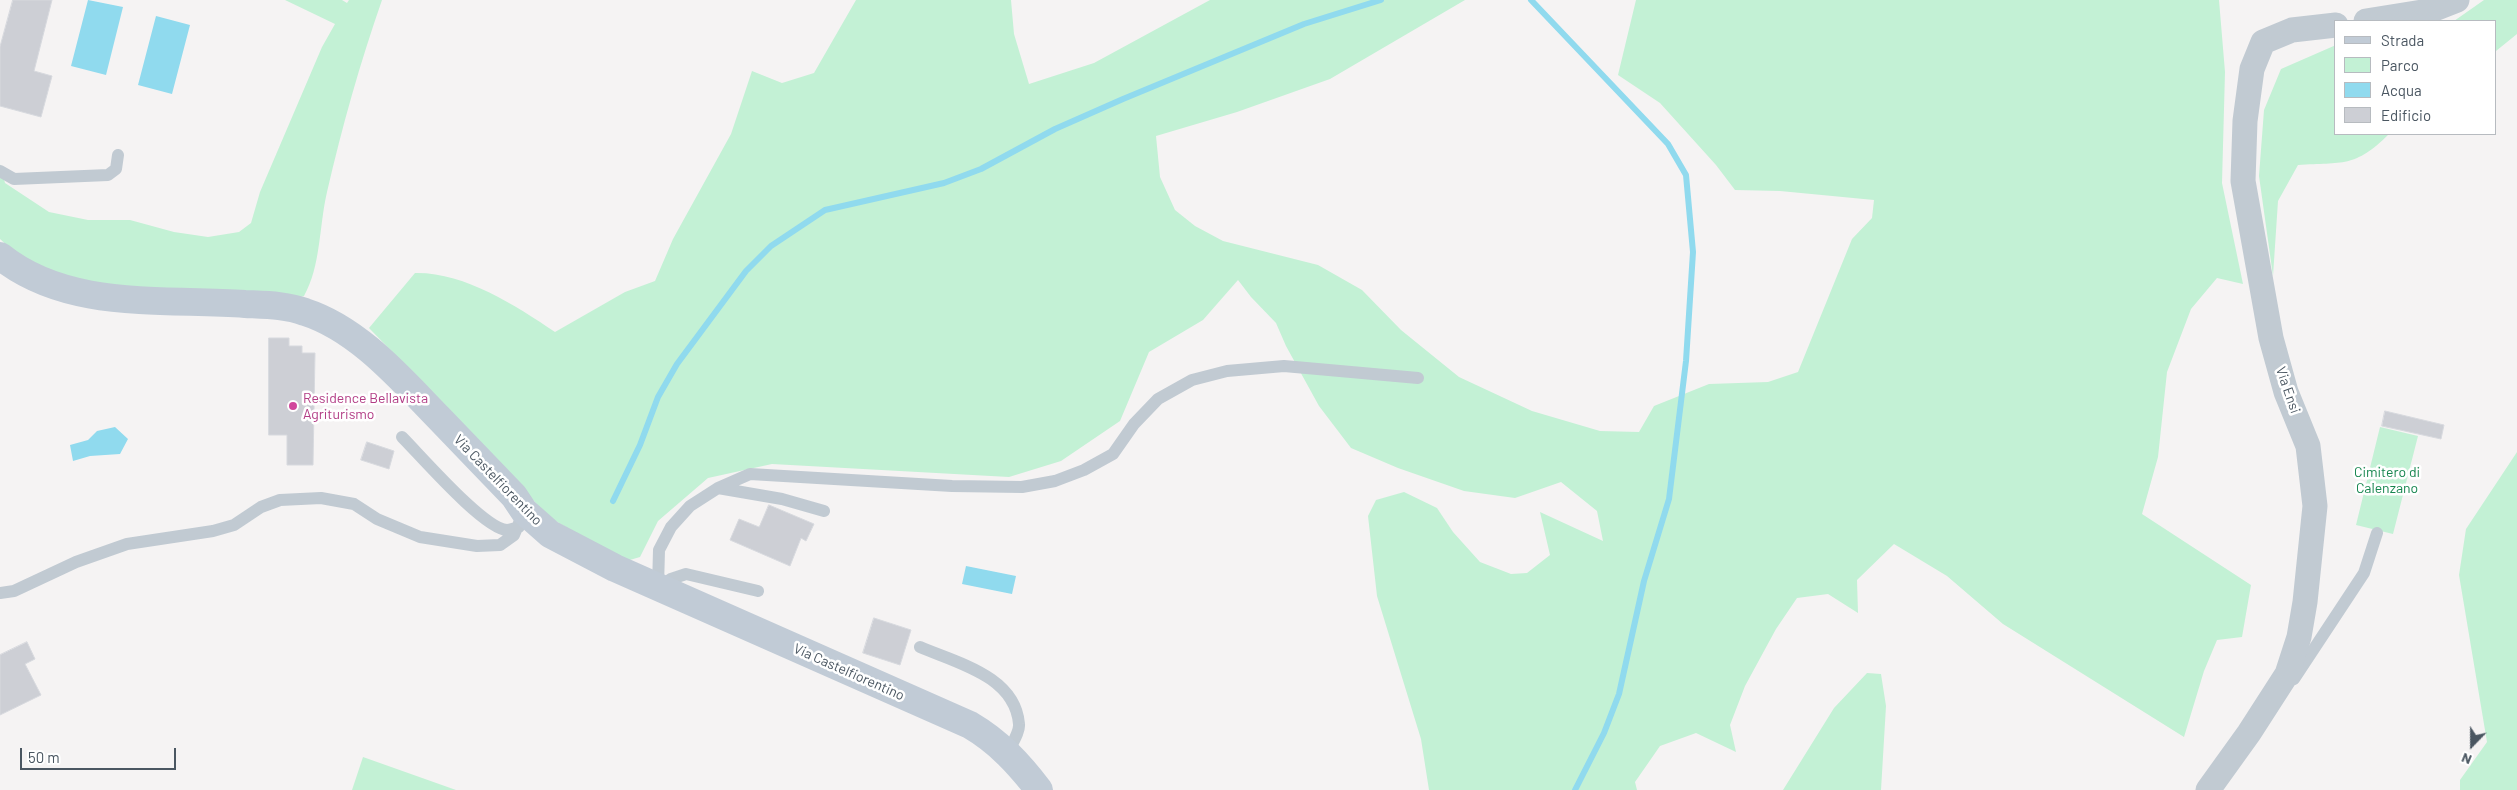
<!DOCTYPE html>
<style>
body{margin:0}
#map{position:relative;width:2517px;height:790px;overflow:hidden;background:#f5f3f3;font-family:Barlow,sans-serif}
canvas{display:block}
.legend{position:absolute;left:2334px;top:20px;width:162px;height:115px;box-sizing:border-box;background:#fff;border:1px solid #b7bbc0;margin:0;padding:6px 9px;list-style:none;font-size:15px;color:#4a5661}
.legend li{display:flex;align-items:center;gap:10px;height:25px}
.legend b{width:25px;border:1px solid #b7bbc0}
.north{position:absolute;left:2447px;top:720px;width:50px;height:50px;-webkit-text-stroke:4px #fff;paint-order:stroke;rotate:202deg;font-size:14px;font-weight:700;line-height:20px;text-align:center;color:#4a5661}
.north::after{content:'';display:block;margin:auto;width:18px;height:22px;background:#4a5661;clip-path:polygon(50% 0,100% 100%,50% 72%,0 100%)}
.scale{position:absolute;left:20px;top:748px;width:156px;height:22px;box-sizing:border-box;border:2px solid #4a5661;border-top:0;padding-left:6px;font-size:15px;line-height:18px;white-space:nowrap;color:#4a5661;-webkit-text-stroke:4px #fff;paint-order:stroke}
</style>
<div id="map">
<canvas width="2517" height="790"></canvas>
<ul class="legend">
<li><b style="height:6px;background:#c1cbd6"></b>Strada</li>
<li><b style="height:14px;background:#c3f1d5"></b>Parco</li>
<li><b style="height:14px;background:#90daee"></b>Acqua</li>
<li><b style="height:14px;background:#cdcfd5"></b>Edificio</li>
</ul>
<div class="north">N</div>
<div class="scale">50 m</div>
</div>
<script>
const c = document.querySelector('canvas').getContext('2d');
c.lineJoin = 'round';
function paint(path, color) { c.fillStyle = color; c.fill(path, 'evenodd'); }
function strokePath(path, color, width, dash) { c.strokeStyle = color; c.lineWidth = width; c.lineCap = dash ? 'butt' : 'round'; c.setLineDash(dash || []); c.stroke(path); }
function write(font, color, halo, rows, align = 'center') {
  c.font = font + ' Barlow,sans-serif'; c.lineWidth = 5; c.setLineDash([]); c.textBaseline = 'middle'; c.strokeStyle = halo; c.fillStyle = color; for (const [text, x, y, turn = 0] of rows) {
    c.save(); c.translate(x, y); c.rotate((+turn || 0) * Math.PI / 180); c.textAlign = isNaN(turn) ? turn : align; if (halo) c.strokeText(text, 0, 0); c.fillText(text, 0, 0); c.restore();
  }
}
paint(new Path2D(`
 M285,0H342L347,3L349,0H382C360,63 342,127 327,192C319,226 321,266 304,296L294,299L102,289L31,267L0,239V164L5,183L49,212L88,220H130L174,232L208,237L239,232L251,223L260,192L322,47L335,24Z
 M856,0H1011L1014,34L1029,84L1094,63L1210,0H1465L1330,79L1237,112L1156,136L1160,177L1175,210L1195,226L1223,241L1318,265L1362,290L1401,330L1459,377L1532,411L1600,431L1639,432L1654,406L1709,384L1768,382L1798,372L1852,239L1872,218L1874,200L1780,191L1735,190L1716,165L1660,103L1618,75L1636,0H2219L2225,72L2222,183L2243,284L2217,278L2191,309L2167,372L2158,457L2142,514L2251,585L2242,637L2217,640L2204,671L2184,737L2003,624L1947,576L1894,544L1857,580L1858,613L1828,594L1797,598L1776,629L1745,686L1730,725L1736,752L1696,733L1660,746L1635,782L1637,790H1429L1421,739L1377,596L1368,516L1376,500L1404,492L1437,508L1453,532L1480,562L1511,574L1527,573L1550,555L1540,512L1603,541L1597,511L1561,482L1515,498L1464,491L1398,468L1351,448L1319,406L1286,346L1276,323L1251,297L1238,280L1203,320L1149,352L1120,421L1061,461L1009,477L772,464L708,478L658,521L640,557L623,562L546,515L510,473L369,328L415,273C464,272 515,305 555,332L625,292L655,281L673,239L731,134L752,71L782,83L814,73Z
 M2484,0H2517V34L2496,51V21H2454Z
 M2336,45V134H2389C2355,168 2343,162 2298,165L2278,201L2273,276L2259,176L2264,110L2281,69Z
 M2380,427L2418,436L2393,534L2356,525Z
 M2517,452V790H2460V780L2487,742L2459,575L2466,529Z
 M1867,673L1881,674L1886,706L1881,790H1783L1834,708Z
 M363,757L456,790H352Z`), '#c3f1d5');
paint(new Path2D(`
 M88,0L123,7L106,75L71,66Z
 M156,16L190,25L172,94L138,85Z
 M115,427L128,439L120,454L90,456L73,461L70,445L88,440L97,431Z
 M966,566L1016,576L1012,594L962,584Z`), '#90daee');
strokePath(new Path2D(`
 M1531,0L1668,144L1686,175L1693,252L1686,361L1669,499L1644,581L1619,694L1604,733L1575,790
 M613,501L640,445L658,397L677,364L746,271L771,246L825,210L944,183L981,169L1055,129L1123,99L1304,24L1381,0`), '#90daee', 6);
const building = new Path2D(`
 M13,0H52L34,71L52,76L41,117L0,106V47Z
 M269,338H289V346H302V353H315L313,465H287V435H269Z
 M2385,411L2444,425L2441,439L2382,426Z
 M367,442L394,451L389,469L361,460Z
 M769,505L814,524L806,541L801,538L790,566L730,540L739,519L759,527Z
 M874,618L911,630L900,665L863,653Z
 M27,642L35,659L25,664L41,695L0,715V655Z`);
paint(building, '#cdcfd5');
strokePath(building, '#d7d9de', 1);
strokePath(new Path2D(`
 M0,171L14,179L108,175L116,169L118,155
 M402,437C421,456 484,529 507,530C511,530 515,528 519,527
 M718,488L782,499L824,511
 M658,587L659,550L671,527L690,506L718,488L750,474L952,486L1022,487L1055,481L1084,470L1113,454L1134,424L1158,399L1192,380L1227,371L1284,366L1418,378
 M658,588L671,579L686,574L758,591
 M0,593L14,591L76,562L127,544L213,531L234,525L261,507L280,500L321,498L354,504L377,519L420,537L477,546L500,545L514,535L524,511
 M920,647C957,663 1015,676 1019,724C1020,732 1011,745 1008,753
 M2294,679L2364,573L2377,533`), '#c1cad2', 12);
strokePath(new Path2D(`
 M2366,21L2429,11L2457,0
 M2208,790L2249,733L2287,674L2299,637L2305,602L2315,506L2308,446L2286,392L2271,338L2243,181L2245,121L2252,69L2263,42L2292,30L2336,25`), '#c1cad2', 25);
strokePath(new Path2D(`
 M0,256C68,311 164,298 245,304C265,305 286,305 305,312C358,329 400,378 438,417C463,443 489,470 514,496L524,511L550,534L615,568L970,725C999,742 1019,764 1039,790`), '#c1cbd6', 28);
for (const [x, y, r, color] of [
 [293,406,5,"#d1479c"]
]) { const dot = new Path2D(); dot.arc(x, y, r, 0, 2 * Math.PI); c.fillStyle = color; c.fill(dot); strokePath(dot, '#fff', 2); }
write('14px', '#4a5661', '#fff', [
 ["Via Ensi",2288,390,71],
 ["Via Castelfiorentino",498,480,46],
 ["Via Castelfiorentino",849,672,24]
]);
write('14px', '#b23c85', '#fff', [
 ["Residence Bellavista",303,398],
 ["Agriturismo",303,414]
], 'left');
write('14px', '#17864f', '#fff', [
 ["Cimitero di",2387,472],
 ["Calenzano",2387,488]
]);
</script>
